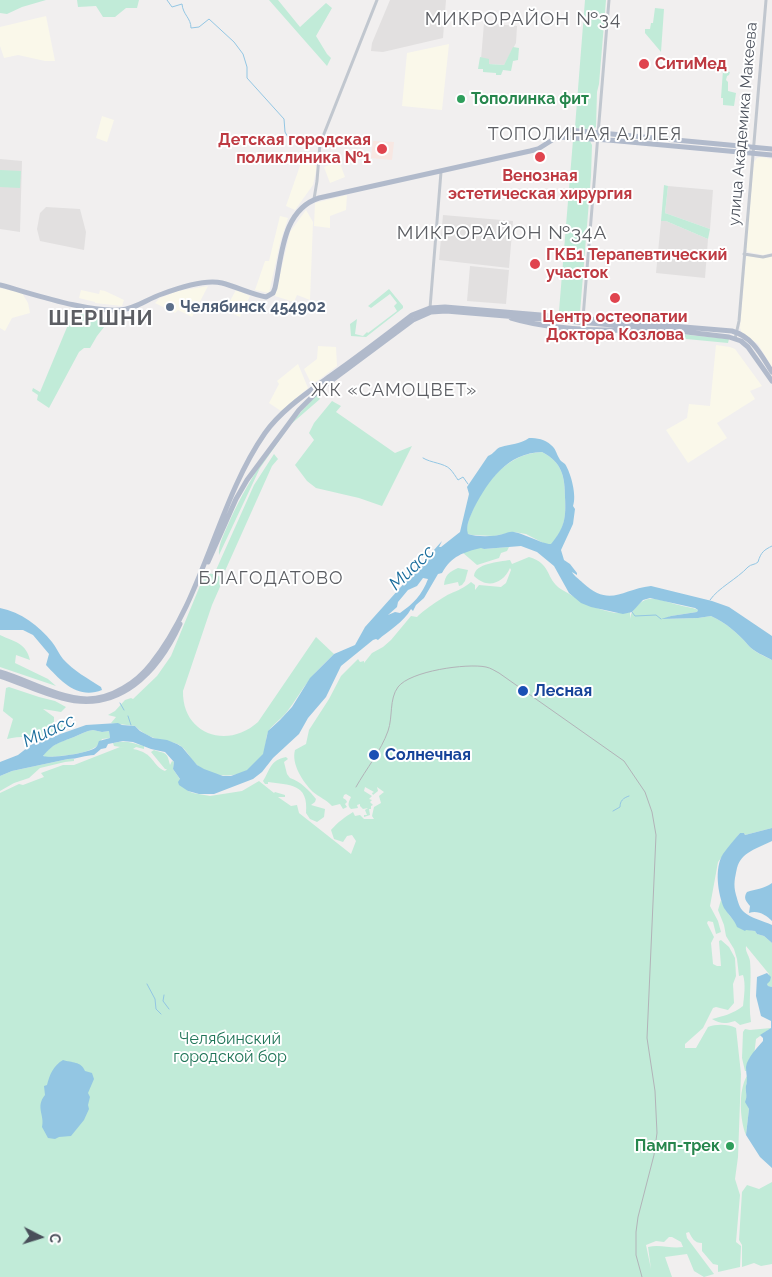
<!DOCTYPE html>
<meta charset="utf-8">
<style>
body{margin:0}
#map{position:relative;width:772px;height:1277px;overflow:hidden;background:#f1efef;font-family:Raleway,sans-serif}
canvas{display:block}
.north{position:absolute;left:15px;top:1212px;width:50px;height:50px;-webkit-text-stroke:4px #fff;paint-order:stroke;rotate:95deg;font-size:14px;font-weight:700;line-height:20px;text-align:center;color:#494f5a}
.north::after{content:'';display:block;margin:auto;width:18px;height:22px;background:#494f5a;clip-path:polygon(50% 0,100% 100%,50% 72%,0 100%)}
</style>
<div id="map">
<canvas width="772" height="1277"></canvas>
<div class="north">С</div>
</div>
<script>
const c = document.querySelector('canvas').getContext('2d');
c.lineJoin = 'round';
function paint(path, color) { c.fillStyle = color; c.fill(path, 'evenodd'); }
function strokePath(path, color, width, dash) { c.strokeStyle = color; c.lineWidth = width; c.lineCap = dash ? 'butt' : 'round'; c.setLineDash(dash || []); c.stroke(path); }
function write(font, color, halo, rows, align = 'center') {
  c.font = font + ' Raleway,sans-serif'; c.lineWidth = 4; c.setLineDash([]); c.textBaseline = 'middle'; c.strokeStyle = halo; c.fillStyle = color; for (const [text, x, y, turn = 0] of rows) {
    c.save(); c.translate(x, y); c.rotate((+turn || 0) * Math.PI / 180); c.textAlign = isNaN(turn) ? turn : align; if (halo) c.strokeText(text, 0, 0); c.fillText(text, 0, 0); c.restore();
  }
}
paint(new Path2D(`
 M46,16L55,61H45L18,55L4,58L0,46V27Z
 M449,44L442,110L402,106L407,53Z
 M102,116L114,120L107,142L96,138Z
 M761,157L772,159V253L763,255L748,252L746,250L754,162L757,158Z
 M302,160L317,166L313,185L295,210L286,206Z
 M339,161L345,177L330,183L324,167Z
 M347,195L346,210L330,216V228L314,226L315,203Z
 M306,210L313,222L310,300L297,295L294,302L275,296L290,232Z
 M280,216L288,218L280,243L269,293L255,290L265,261H269Z
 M748,256L759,258L772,257V367L758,344L742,333L740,328L746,257Z
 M208,286L192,317L178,310L175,313L155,303L160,298L178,291Z
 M0,288L22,293L28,303L30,313L12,318L5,331L0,328Z
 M81,290L99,294L100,290L105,291L124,300L122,306L95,303V302L79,298Z
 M236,290L250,296L240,317L225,310Z
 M716,345L730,347L735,349L762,386L750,391L755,399L717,423L727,438L688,463L666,430L687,418L689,404L710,406Z
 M318,346L336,347L337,366L312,385L304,369L317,359Z
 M298,364L308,388L281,411L269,403L279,384L277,381Z`), '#faf8ea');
paint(new Path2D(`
 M390,0H446L443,38L383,52L371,51L372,43Z
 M484,23L517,26L516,43L504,65L489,64L481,59Z
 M0,159L22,161L20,232L0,229Z
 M668,186L713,190L710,229L665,213Z
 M46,207L80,209L86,232L84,250L40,241L37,229L40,213Z
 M443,215L513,221L509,268L439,260Z
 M661,221H666L708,239L705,278L656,273Z
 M470,266L509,270L506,304L467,301Z`), '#e2e0e0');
paint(new Path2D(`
 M373,141L394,142L392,160L371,158Z`), '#f8e7e2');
paint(new Path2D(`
 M0,0H46L22,7L7,14L0,13Z
 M77,0H139L137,8H126L115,17H103L96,6L78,7Z
 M269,0H278L300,27L326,3L332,8L316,36L327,54L331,58L327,66Z
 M585,0H606L599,84L597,92L596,127L592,130L576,128L575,127Z
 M655,8L664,9L661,52L645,33V29H650L651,23H653Z
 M513,47L519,48L518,60L513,61L511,71L503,70L501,75H496V73L483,72V69H478L480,57L489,59V64L504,65Z
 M723,70L730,72L729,75L727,76L726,80L728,82V91L736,93L734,106L723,105V98H721Z
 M573,140L590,141L592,145L591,176L580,313C575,316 563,315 559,311Z
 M0,170L21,171L20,188L0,187Z
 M664,185L668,186L665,213L710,229L708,239L666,221H661Z
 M389,289L403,306V308L366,337L351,336L350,324L357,319L355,334L363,336L367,332L368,333L397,311L394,306L397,303L390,294L371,308L368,306Z
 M75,308L95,312L108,322L97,336L90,348H84L79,352L49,408L37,400L38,395L32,391L33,388L40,392Z
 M614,332H659L729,339L728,343Z
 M317,395L320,399L290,425L260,468L219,555C218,544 225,532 230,520C251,474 281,431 317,395Z
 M332,401L341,406L336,412L395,453L412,446L382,506L359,498L316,488L307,481L295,465L314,440L309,433L314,423Z
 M542,452C562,462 565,477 565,497C566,518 565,528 551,545H547L526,534L514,532L494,536L472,535L468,534L466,531C474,495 502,453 542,452Z
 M274,454L278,459L272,466L225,571L223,570L221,572L216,570L254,485Z
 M481,547L484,549L509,547L507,551L501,553L499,558L477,565L462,552Z
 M529,557C551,564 545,575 558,587C561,590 567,592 571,595C588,604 610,617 630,612V619C631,613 633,610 637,606C650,592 664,602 679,605C685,607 692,607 698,610L697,612L671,616L664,619L698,618L711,616C726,623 738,633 748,645C754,652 764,656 772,660V828L745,835L744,833H740L718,862L710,906L718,921L721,932L716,934L713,922L708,921L707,923L714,937L711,943L713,964L717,966H721L719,941L721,940L729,947L735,958L736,976L733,984L734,1003L728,1010L716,1007L713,1008L703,1028L685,1044V1048H696L708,1027C716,1024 728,1024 736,1028L741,1074L738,1157L735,1179L740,1195L736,1242L741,1246L740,1267L718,1272V1265L713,1264L702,1251V1243C694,1243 692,1238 689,1232L686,1233L687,1238L714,1274L704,1277L694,1271L687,1254L665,1257L672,1277H0V793L19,784L23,785L44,777L41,773L63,765H74L120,747L127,748L114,746L113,743C126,740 132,743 144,746V749L136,747L133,749C155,753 152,766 165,771L167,769H165L151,752L154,750C166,754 167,751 170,765L172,761L174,762L173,769L188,791L193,793L210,796L242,791L259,781L274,793L275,792L285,795V797H278L291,806L297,805L299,813L351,854L356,841L352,835L347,836L343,842L334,839L331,830C338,822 345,817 353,812L355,816L360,815L364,819H374L372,816L374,807L381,803L379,796L384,792L377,787L378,791L373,795L372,793L374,792L365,787L364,791L372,796L369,799L372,800L370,802L373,805L371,806V809H369L370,815L364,817V815H367L365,810L368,808L363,809L360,806V804L357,805L358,808L351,809C346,805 350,800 351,797L346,794L344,795L343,798L346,800L347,802L345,804L347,807L343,809L340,804L332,806C327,800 319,797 313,792C303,782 291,764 295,750L306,744L309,730L329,699L341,676L358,659L360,662L364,661V663L372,653L383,647L391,640L411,616L417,617C424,610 445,595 454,592C461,589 465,587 471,582L475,585V590L479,585L501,587L506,583L511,570L510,568C503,584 487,589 474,576C475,563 499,562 510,560L512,564ZM669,1237H672L681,1242L683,1247C671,1249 660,1244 648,1247L651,1269L646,1245L656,1241L664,1242Z
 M458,568L468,570L465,581L462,585L459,586L458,582L444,585C445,575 449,572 458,568Z
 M209,573L222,577L223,580L212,605L183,691C182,734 227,750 258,722L316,637L334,654C326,662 317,670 310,679C301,690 295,702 286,713C281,719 271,726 268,732C265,739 267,748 263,755C251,778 216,782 197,765C191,760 188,752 182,747C174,740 163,742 154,738C148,736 140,731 135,726L111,723L116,717L108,715L115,711L125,700L131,698L133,699L157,676L171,656L204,576Z
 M0,635C15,642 26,643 30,660L16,655L15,663L48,679L56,686L0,667Z
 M9,687L39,697L55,701L66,707L61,712L43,709L54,717V722L67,726C46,744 30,733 7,739L13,719L3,711L6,688Z
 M93,730L102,732L109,731L110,738L102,739C100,742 98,746 94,748C85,754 57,757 45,757L43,755C56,742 58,743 74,737C81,734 86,731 93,730Z
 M286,757L288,759L284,762L287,774L290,778C300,781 310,791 316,799L315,802L311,805L325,809L324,817L317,822L310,819L306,813C309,783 289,785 268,782V784H265L263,781C270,770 270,760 286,757Z
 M68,759H74V761L65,762L40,768L29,778L14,783L0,791V776L12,771Z
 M721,900C729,916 736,929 755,931L757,934L764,936L772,943V987L768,986L767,984L769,974L746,946C745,952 749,955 750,961C752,981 748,1002 751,1022L740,1025L735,1021C726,1024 720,1024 712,1019C723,1016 733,1014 743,1006C744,997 746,984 743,975L739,976L737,959L734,949L726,936L724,925L718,910Z
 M771,1028L756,1039L754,1056L749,1059L746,1071H745L742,1058L743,1032L745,1029L750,1030Z
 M747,1076C748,1082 746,1083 746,1087C745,1093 748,1096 746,1102L749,1109L746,1135C740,1121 738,1090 747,1076Z
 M772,1182V1264L761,1266L754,1263L742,1267V1245L739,1240L742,1192L747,1185L759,1189Z`), '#c1ebd8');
paint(new Path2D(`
 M529,438C537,438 545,439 551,445C556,449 556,453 559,458C560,461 563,462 565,464C571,473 577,496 573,506L575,509L573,524L561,550L564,560L570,564L577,573V575L572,572C574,576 579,579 583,583C610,608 622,589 651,586L712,601L729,607L772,636V660C765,656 754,652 748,645C738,633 726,623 711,616L698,618L661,619L671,616L697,612L698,610L695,608L650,598L643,600L632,612L623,614L591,607L581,603L569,593L554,566L537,552L521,546L484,549L481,548C464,552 451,556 442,573L438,574L424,598L416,605L413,611L411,609C404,622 388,631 378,640L376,639L373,640L341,666L326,697L308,718L299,734L273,758L262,772L253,779L214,794H199L188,791L179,785L178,782L180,779L173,769L174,762L165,752L151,749L133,742L123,741L108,744L106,748L101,749L94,755C86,755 77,759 68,759L12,771L0,776V762L18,755L32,744L86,725L118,723L122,725L135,726L140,731L153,738L167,740L177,744L182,747L197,765L204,769L223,776H231L247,770L263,754L268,731L280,720L292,707L310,678L334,654L355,645L365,627L442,541L439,547H441L460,532L469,494L467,487L488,456C494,454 496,448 501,447C510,444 521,444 529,438ZM542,452C562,462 565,477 565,497C566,518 565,527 551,544C545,545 525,534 514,532C510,531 507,533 503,534C493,537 477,537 468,534C465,526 471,515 474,508C489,480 507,453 542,452ZM423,578L428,579C422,595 413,604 400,613L395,612L388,615L397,607L398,602L408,590L417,586ZM93,730L102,732L109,731L110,738L99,741C98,743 98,746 95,748C89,753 50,759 43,756C54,743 59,743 74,737C81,734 86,731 93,730Z
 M0,608C21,612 39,626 52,642C56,647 59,654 63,659C74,671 87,678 101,687L102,690C78,700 61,681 46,665L49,654L33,635L23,630H0Z
 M772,828V841C758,848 741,852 737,868C735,878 733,884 736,895C738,901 739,908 744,912C750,918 764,921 772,925V943L764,936L757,934L755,931L746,930L745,931L737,927C735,921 728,914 724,908C718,894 714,868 723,854C728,847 734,840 740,833H744L745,835Z
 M772,883V921C766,915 758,910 749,913L750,906C746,901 743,898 747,892C755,889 764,889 772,883Z
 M767,973L771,977L770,981L767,984L768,986L772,987V1168L760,1157L746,1135L749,1109L745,1102C748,1096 745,1092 746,1086C748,1079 746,1074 746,1067C747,1058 757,1048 763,1041V1038L760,1035L771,1028V1021L761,1016L756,996L757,977Z
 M63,1060C72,1063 81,1061 85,1071L92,1073L94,1079L88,1093L90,1097L88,1105L89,1109L84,1120L71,1136L59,1137L55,1139L48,1138L42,1127C45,1115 35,1107 45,1095L44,1086L47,1085C50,1074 53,1066 63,1060Z`), '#93c6e3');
strokePath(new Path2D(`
 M167,0L172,7L182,4C183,15 191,18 191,28L199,27L209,19L234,42L243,54L247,67V78L284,119L285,132L289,139
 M423,458C431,463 444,463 450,469C453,472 456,477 458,480L463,477L468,484
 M710,600C718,588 737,579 748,567C751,564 755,565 758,562C761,552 764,550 772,546
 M632,612L635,616L656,615L661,619
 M120,703L124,710
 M128,716L131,725
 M613,811L620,807C620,801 623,798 629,796
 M147,984L155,999L156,1009L161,1014
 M164,995L163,1001L169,1009`), '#93c6e3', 1);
strokePath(new Path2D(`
 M314,199L317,181L320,144L377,0
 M744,254L763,257L772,255
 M430,308L441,172
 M583,318L609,0
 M735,339L739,321L766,0`), '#c1c7cf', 3);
strokePath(new Path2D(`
 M558,137L608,140L772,155
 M0,285C34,294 85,312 120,310C136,309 147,299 162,294C178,288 206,279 222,283C237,287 251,294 266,297L273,293L275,288C282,256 282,210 319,198L530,151L538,149L565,132L569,130L772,149
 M511,318C550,330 601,331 642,330
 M208,562L236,499L247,480L299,410L319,390L413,320L431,312L446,311L661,329L729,337L741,341L748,347L772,381
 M0,672C28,680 57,698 87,699C112,699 137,682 151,664C204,598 217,502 265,433C282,409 310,391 333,374C360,355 386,335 412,315L430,308L445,307L732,331C753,337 761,355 772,372
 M0,676C21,683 41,693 62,698C119,714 158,672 180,624`), '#b1bacb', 5);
strokePath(new Path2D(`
 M356,787C366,769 381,751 388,731C393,717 389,699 398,687C410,671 467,663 486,667C491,668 495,671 499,673L624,761L645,792L652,812L656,835L647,1038L655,1091L657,1133L654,1155L638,1217L636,1232V1255L642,1277`), '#b2b3b8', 1);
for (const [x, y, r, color] of [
 [644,64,6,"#e0444e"],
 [461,99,5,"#2e9e5b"],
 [382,149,6,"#e0444e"],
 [540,157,6,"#e0444e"],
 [535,264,6,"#e0444e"],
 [615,298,6,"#e0444e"],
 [170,307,5,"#5c6f8a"],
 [523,691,6,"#1a4fb4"],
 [374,755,6,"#1a4fb4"],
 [730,1146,5,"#2e9e5b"]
]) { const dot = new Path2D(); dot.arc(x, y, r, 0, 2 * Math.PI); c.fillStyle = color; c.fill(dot); strokePath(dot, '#fff', 2); }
write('bold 16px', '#be3a42', '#fff', [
 ["СитиМед",655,64],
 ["Детская городская",371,140,"right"],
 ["поликлиника №1",371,158,"right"],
 ["Венозная",540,176,"center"],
 ["эстетическая хирургия",540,194,"center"],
 ["ГКБ1 Терапевтический",546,255],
 ["участок",546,273],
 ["Центр остеопатии",615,317,"center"],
 ["Доктора Козлова",615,335,"center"]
], 'left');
write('bold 16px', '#27864d', '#fff', [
 ["Тополинка фит",471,99],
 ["Памп-трек",720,1146,"right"]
], 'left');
write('16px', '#494f5a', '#fff', [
 ["улица Академика Макеева",743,124,-85]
]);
write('bold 16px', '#4e5e75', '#fff', [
 ["Челябинск 454902",180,307]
], 'left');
write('bold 16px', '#164399', '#fff', [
 ["Лесная",534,691],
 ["Солнечная",385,755]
], 'left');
write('16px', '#207558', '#fff', [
 ["Челябинский",230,1039],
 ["городской бор",230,1057]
]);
c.letterSpacing = '1px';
write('18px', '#5c5e63', '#fff', [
 ["ТОПОЛИНАЯ АЛЛЕЯ",585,135],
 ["ЖК «САМОЦВЕТ»",394,391],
 ["БЛАГОДАТОВО",271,579]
]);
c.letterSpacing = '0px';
write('italic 18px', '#1a6d9c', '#fff', [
 ["Миасс",412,568,-44],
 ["Миасс",49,731,-25]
]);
c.letterSpacing = '1px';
write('19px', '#5c5e63', '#fff', [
 ["МИКРОРАЙОН №34",523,19],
 ["МИКРОРАЙОН №34А",502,233]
]);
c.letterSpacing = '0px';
c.letterSpacing = '1px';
write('bold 21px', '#5c5e63', '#fff', [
 ["ШЕРШНИ",101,319]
]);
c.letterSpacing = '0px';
</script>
